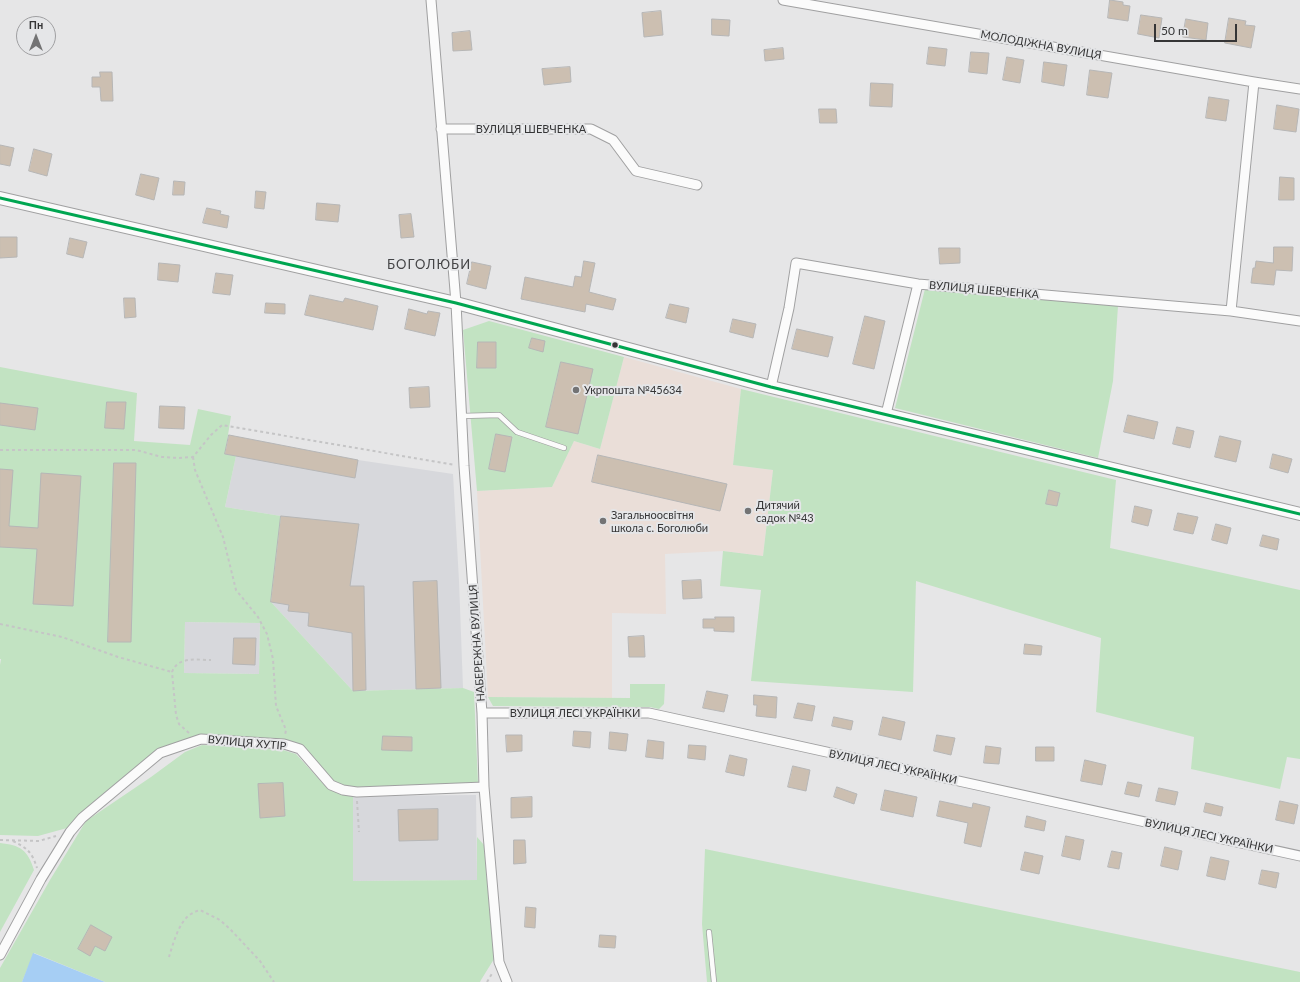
<!DOCTYPE html>
<meta charset="utf-8">
<style>
body{margin:0}
#map{position:relative;width:1300px;height:982px;overflow:hidden;background:#e6e6e7;font-family:Lato,sans-serif}
canvas{display:block}
.north{position:absolute;left:16px;top:16px;width:40px;height:40px;box-sizing:border-box;background:#e5e6e8;border:1px solid #9f9fa1;border-radius:50%;rotate:0deg;font-size:11px;font-weight:700;line-height:16px;text-align:center;color:#353536}
.north::after{content:'';display:block;margin:auto;width:14px;height:18px;background:#737374;clip-path:polygon(50% 0,100% 100%,50% 72%,0 100%)}
.scale{position:absolute;left:1154px;top:24px;width:83px;height:18px;box-sizing:border-box;border:2px solid #353536;border-top:0;padding-left:5px;font-size:12px;line-height:14px;white-space:nowrap;color:#353536;-webkit-text-stroke:3px #e5e6e8;paint-order:stroke}
</style>
<div id="map">
<canvas width="1300" height="982"></canvas>
<div class="north">Пн</div>
<div class="scale">50 m</div>
</div>
<script>
const c = document.querySelector('canvas').getContext('2d');
c.lineJoin = 'round';
function paint(path, color) { c.fillStyle = color; c.fill(path, 'evenodd'); }
function strokePath(path, color, width, dash) { c.strokeStyle = color; c.lineWidth = width; c.lineCap = dash ? 'butt' : 'round'; c.setLineDash(dash || []); c.stroke(path); }
function write(font, color, halo, rows, align = 'center') {
  c.font = font + ' Lato,sans-serif'; c.lineWidth = 4; c.setLineDash([]); c.textBaseline = 'middle'; c.strokeStyle = halo; c.fillStyle = color; for (const [text, x, y, turn = 0] of rows) {
    c.save(); c.translate(x, y); c.rotate((+turn || 0) * Math.PI / 180); c.textAlign = isNaN(turn) ? turn : align; if (halo) c.strokeText(text, 0, 0); c.fillText(text, 0, 0); c.restore();
  }
}
paint(new Path2D(`
 M229,435L358,460L453,474L459,581L463,688L353,691L271,602L281,516L225,507L236,456L225,454Z
 M185,622L260,623L259,674L184,673Z
 M476,795L477,880L353,881V796Z`), '#d7d8dc');
paint(new Path2D(`
 M624,357L741,389L733,465L773,470L763,556L723,551L665,554L666,614L612,613V698L488,697L477,491L552,487L574,441L600,449Z`), '#eaded8');
paint(new Path2D(`
 M925,289L1118,306L1113,381L1098,458L895,408Z
 M489,321L624,357L600,449L574,441L552,487L477,491L463,330Z
 M0,367L137,393L134,441L190,445L198,409L231,416L225,454L236,456L225,507L281,516L271,602L353,691L463,688L474,692L478,783L357,787L344,786L334,781L302,745L285,740L200,734L158,750L79,815L67,828L38,836L0,835V665L1,659H0ZM185,622L260,623L259,674L184,673Z
 M741,389L1116,480L1110,548L1300,590V759L1287,757L1280,789L1191,769L1194,737L1096,712L1101,638L916,581L913,692L751,681L761,590L720,586L723,551L763,556L773,470L733,465Z
 M630,684H665L664,704L659,709L650,707L493,706L488,697L630,698Z
 M202,745L283,750L296,754L328,789L343,794L353,796V881L477,880V837L484,845L494,959L481,980L480,982H105L34,953L22,982H0V968L50,880L86,821L151,777L185,752Z
 M0,843C20,845 28,850 34,870L0,932Z
 M705,849L1300,972V982H707L702,924Z`), '#c2e3c2');
paint(new Path2D(`
 M33,953L105,982H22Z`), '#a6cef4');
const building = new Path2D(`
 M1110,0L1123,2V5L1130,6L1128,21L1108,18Z
 M661,11L663,35L644,37L642,13Z
 M1141,15L1162,18L1159,38L1138,34Z
 M1229,18L1246,21L1245,25L1255,26L1251,48L1225,43Z
 M712,19L730,20L729,36L712,35Z
 M1186,19L1208,23L1206,40L1183,37Z
 M470,31L472,50L453,51L452,33Z
 M929,47L947,49L945,66L927,64Z
 M783,48L784,59L765,61L764,50Z
 M971,52L989,53L987,74L969,72Z
 M1007,57L1024,60L1020,83L1003,80Z
 M1044,62L1067,65L1064,86L1042,82Z
 M570,67L571,82L544,85L542,69Z
 M1090,70L1112,73L1108,98L1087,95Z
 M100,72H112L113,101H101L100,87H92V77H100Z
 M871,83L893,84L892,107L870,106Z
 M1209,97L1229,100L1226,121L1206,118Z
 M1277,105L1299,109L1296,132L1274,129Z
 M819,109H836L837,123H820Z
 M0,145L14,148L10,166L0,164Z
 M34,149L52,154L47,176L29,171Z
 M141,174L159,178L154,200L136,195Z
 M1280,177L1294,178V200H1279Z
 M174,181L185,182L184,195H173Z
 M256,191L266,192L264,209L255,208Z
 M317,203L340,205L338,222L316,220Z
 M207,208L221,211L220,214L229,216L227,228L203,223Z
 M411,214L414,237L401,238L399,215Z
 M0,237H17V257L0,258Z
 M70,238L87,242L83,258L67,254Z
 M1274,247H1293L1292,271L1276,270L1274,285L1251,283L1253,268H1255L1256,261L1273,263Z
 M939,248H960V263L940,264Z
 M584,261L595,263L589,292L616,299L613,310L586,304L585,312L521,299L525,277L573,287L575,276L581,277Z
 M472,262L491,266L486,289L467,284Z
 M159,263L180,265L178,282L158,280Z
 M216,273L233,275L230,295L213,293Z
 M310,295L343,302L345,298L378,306L373,330L305,315Z
 M124,298H135L136,317L125,318Z
 M266,303L285,304V314L265,313Z
 M670,304L689,308L686,323L666,318Z
 M409,309L427,314L428,311L440,313L435,336L405,329Z
 M865,316L885,321L874,369L853,364Z
 M733,319L756,324L753,338L730,332Z
 M797,329L833,337L828,357L792,349Z
 M532,338L545,341L543,352L529,348Z
 M478,342H496V368H477Z
 M561,362L593,369L578,434L546,427Z
 M429,387L430,407L410,408L409,388Z
 M107,402H126L124,429L105,428Z
 M0,403L38,408L35,430L0,425Z
 M160,406L185,407L184,429L159,428Z
 M1128,415L1158,422L1154,439L1124,432Z
 M1177,427L1194,431L1190,448L1173,444Z
 M496,434L512,437L505,472L489,469Z
 M229,435L358,460L355,478L225,454Z
 M1220,436L1241,441L1236,462L1215,457Z
 M1273,454L1292,459L1288,473L1270,468Z
 M598,455L727,484L720,511L592,482Z
 M114,463H136L131,642H108Z
 M0,469L13,470L9,526L38,528L41,473L81,476L73,606L33,604L37,549L0,547Z
 M1049,490L1060,493L1057,506L1046,504Z
 M1135,506L1152,510L1148,526L1132,522Z
 M1178,513L1198,517L1193,534L1174,530Z
 M281,516L359,524L350,586H364L366,690L353,691L352,633L308,626L309,613L288,611L289,605L271,602Z
 M1216,524L1231,528L1227,544L1212,540Z
 M1263,535L1279,539L1277,550L1260,546Z
 M701,580L702,598L683,599L682,581Z
 M437,581L441,688L416,689L413,582Z
 M715,617H734V632L714,631V628H703V619H715Z
 M644,636L645,657H629L628,637Z
 M234,638H256L255,665L233,664Z
 M1025,644L1042,646L1041,655L1024,654Z
 M707,691L728,695L724,712L703,708Z
 M754,695L777,697L776,718L756,716L757,705H754Z
 M798,703L815,706L812,721L794,718Z
 M834,717L853,721L851,730L832,726Z
 M883,717L905,722L901,740L879,735Z
 M574,731L591,732L590,748L573,746Z
 M610,732L628,734L626,751L609,749Z
 M506,735H522V751L507,752Z
 M937,735L955,738L951,755L934,751Z
 M383,736L412,737V751L382,750Z
 M648,740L664,742L663,759L646,757Z
 M689,745L706,746L705,760L688,758Z
 M986,746L1001,748L999,764L984,763Z
 M1036,747H1054V761H1036Z
 M730,755L747,759L744,776L726,772Z
 M1085,760L1106,765L1102,785L1081,781Z
 M793,766L810,770L806,791L788,787Z
 M1128,782L1142,785L1139,797L1125,794Z
 M283,783L285,816L260,818L258,784Z
 M837,787L857,794L854,804L834,797Z
 M1159,788L1178,792L1175,805L1156,801Z
 M885,790L917,797L913,817L881,810Z
 M532,797V817L511,818V798Z
 M940,801L972,808L973,803L990,807L981,847L964,843L968,823L937,816Z
 M1280,801L1298,805L1294,824L1276,820Z
 M1206,803L1223,807L1221,816L1204,812Z
 M438,809V840L399,841L398,810Z
 M1027,816L1046,821L1044,831L1025,827Z
 M1066,836L1084,840L1080,860L1062,856Z
 M514,840H525L526,863L514,864Z
 M1165,847L1182,851L1178,870L1161,866Z
 M1112,851L1122,853L1119,869L1108,867Z
 M1025,852L1043,856L1039,874L1021,870Z
 M1211,857L1229,861L1225,880L1207,876Z
 M1262,870L1279,873L1276,888L1259,884Z
 M526,907L536,908L535,928L525,927Z
 M91,925L112,937L105,951L95,946L90,956L78,949Z
 M600,935L616,936L615,948L599,947Z`);
paint(building, '#ccbfb1');
strokePath(building, '#b6b6b6', 1);
const service = new Path2D(`
 M461,416L499,415L517,432L564,448
 M709,932L714,982`);
const minor = new Path2D(`
 M431,0L456,303L464,466L482,713L484,787L499,962L507,982
 M783,0L1254,82L1300,89
 M441,129H591L613,140L636,171L697,185
 M1231,311L1254,82
 M771,387L789,308L796,263L918,284L1231,311L1300,321
 M886,414L918,284
 M482,713H649L1300,856
 M0,955L41,879L70,832L82,818L160,753L201,739L284,744L300,749L331,785L343,790L357,792L484,787`);
const tertiary = new Path2D(`
 M0,198L456,303L771,387L1300,514`);
strokePath(service, '#a0a0a1', 6);
strokePath(minor, '#a0a0a1', 11);
strokePath(tertiary, '#a0a0a1', 14);
strokePath(new Path2D(`
 M0,450H136L162,457L179,458L193,457L211,435L222,425L455,465
 M193,457L195,470L223,537L236,590L258,617L267,634L273,659L276,706L286,730L285,735
 M0,624L62,637L118,657L172,672
 M189,733L179,724L176,715L172,672C178,656 197,660 211,660
 M357,801L359,832
 M0,840L39,841L56,836
 M13,841C27,848 32,852 37,868
 M169,957C173,944 179,921 191,914C194,912 197,911 200,910L220,920L230,929L260,961L274,982
 M487,982L493,972`), '#c5c5c6', 2, [3, 3]);
strokePath(service, '#fbfbfb', 4.5);
strokePath(minor, '#fbfbfb', 9);
strokePath(tertiary, '#fbfbfb', 12);
strokePath(new Path2D(`
 M0,198L456,303L771,387L1300,514`), '#00a651', 3);
for (const [x, y, r, color] of [
 [615,345,3.5,"#353536"],
 [576,390,4,"#737374"],
 [748,511,4,"#737374"],
 [603,521,4,"#737374"]
]) { const dot = new Path2D(); dot.arc(x, y, r, 0, 2 * Math.PI); c.fillStyle = color; c.fill(dot); strokePath(dot, '#e5e6e8', 1.5); }
write('11px', '#353536', '#e5e6e8', [
 ["МОЛОДІЖНА ВУЛИЦЯ",1041,45,10],
 ["ВУЛИЦЯ ШЕВЧЕНКА",531,129],
 ["ВУЛИЦЯ ШЕВЧЕНКА",984,290,5],
 ["НАБЕРЕЖНА ВУЛИЦЯ",477,643,-94],
 ["ВУЛИЦЯ ЛЕСІ УКРАЇНКИ",575,713],
 ["ВУЛИЦЯ ХУТІР",247,743,5],
 ["ВУЛИЦЯ ЛЕСІ УКРАЇНКИ",893,767,12],
 ["ВУЛИЦЯ ЛЕСІ УКРАЇНКИ",1209,836,12]
]);
write('11px', '#353536', '#e5e6e8', [
 ["Укрпошта №45634",584,390],
 ["Дитячий",756,505],
 ["садок №43",756,518],
 ["Загальноосвітня",611,515],
 ["школа с. Боголюби",611,528]
], 'left');
c.letterSpacing = '1px';
write('13px', '#444446', '#e5e6e8', [
 ["БОГОЛЮБИ",429,265]
]);
c.letterSpacing = '0px';
</script>
